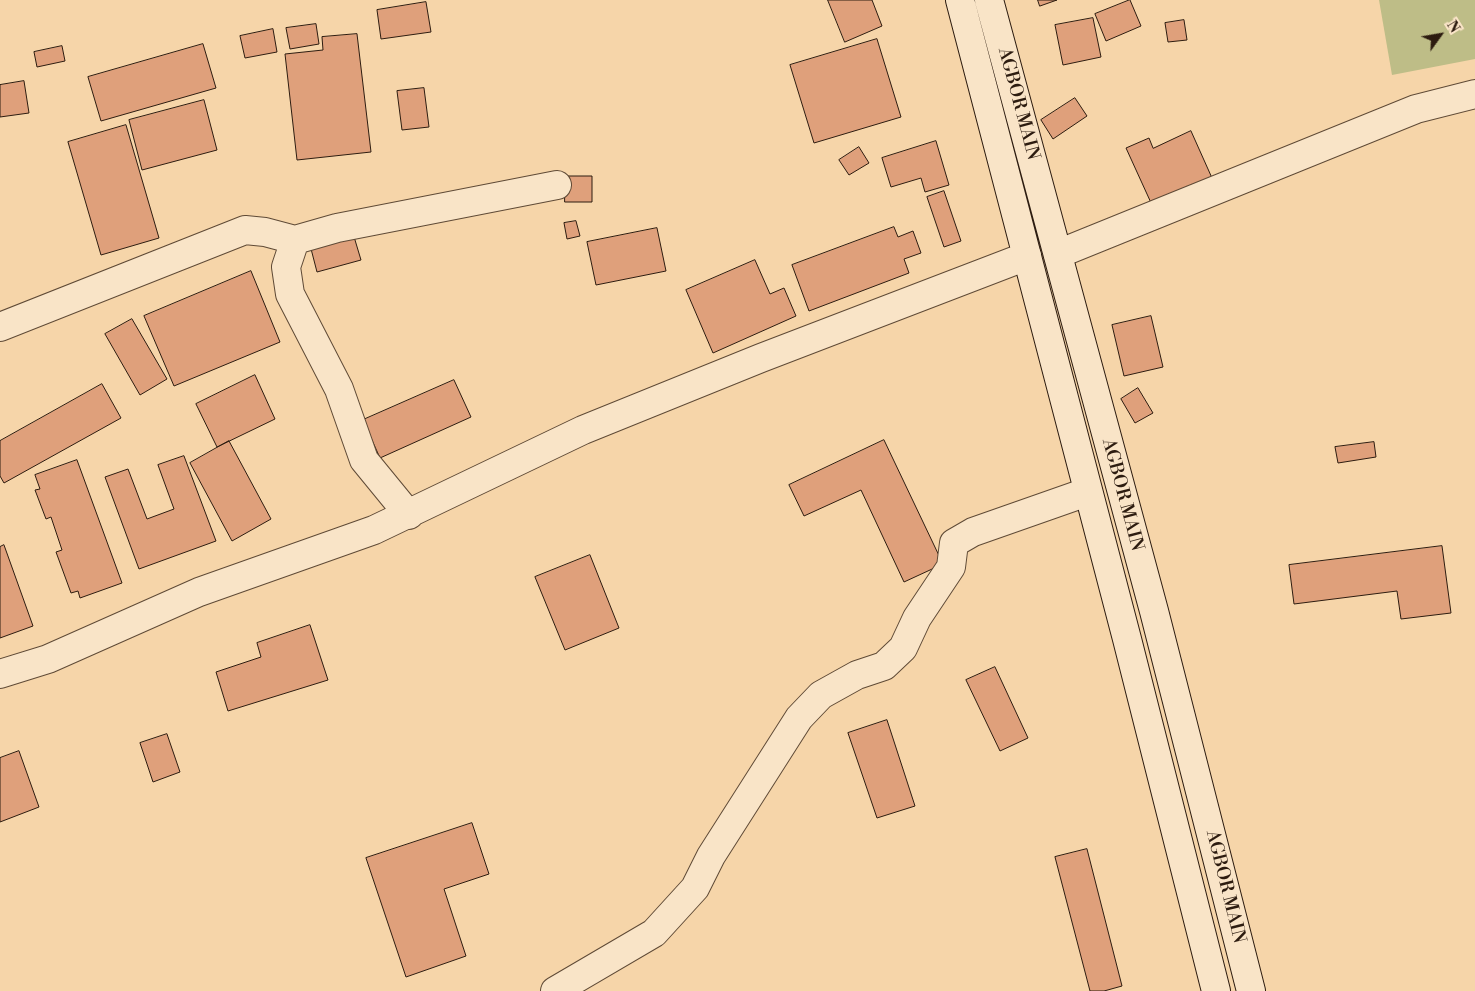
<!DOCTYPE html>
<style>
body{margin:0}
#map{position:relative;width:1475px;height:991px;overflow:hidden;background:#f6d5a9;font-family:"Libre Bodoni",serif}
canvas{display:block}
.north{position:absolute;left:1415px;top:10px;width:50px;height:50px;-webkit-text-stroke:4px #f9e4c7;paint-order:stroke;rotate:58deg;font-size:14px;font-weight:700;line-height:20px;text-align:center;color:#2d1c10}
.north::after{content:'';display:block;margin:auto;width:18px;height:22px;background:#2d1c10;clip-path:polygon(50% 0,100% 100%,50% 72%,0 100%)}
</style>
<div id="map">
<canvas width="1475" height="991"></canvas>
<div class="north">N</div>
</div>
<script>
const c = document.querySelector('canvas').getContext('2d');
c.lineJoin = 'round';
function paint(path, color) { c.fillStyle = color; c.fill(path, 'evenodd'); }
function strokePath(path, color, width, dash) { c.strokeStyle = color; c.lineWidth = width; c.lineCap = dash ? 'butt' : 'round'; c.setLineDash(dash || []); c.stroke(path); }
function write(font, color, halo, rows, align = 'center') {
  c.font = font + ' "Libre Bodoni",serif'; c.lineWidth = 5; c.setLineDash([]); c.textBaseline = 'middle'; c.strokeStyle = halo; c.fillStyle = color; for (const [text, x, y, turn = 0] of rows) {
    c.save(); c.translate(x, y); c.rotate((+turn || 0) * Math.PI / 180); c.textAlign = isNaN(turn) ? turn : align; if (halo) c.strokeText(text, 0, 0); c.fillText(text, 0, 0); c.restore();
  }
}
paint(new Path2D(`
 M1379,0H1475V59L1392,75Z`), '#bebd87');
const building = new Path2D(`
 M828,0H872L882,26L845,42Z
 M1038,0H1057L1040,6Z
 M1130,0L1141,26L1106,41L1095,14Z
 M426,2L431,32L381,39L377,10Z
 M1093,18L1101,57L1063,65L1055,25Z
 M1184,20L1187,40L1168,42L1165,23Z
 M316,24L319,44L290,49L286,28Z
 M273,29L277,52L245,58L240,36Z
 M357,34L371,152L297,160L285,54L323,50L322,37Z
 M877,39L901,117L814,143L790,65Z
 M203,44L216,88L101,121L88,77Z
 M62,46L65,61L37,67L34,52Z
 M24,81L29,113L0,117V85Z
 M424,88L429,127L402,130L397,91Z
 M1075,98L1087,116L1053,139L1041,120Z
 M204,100L217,150L142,170L129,120Z
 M126,125L159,238L101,255L68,142Z
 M1191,131L1212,178L1152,205L1126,148L1149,138L1153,148Z
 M936,141L949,185L925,192L921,178L891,187L882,158Z
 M859,147L869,163L849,175L839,160Z
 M565,176H592V202H565Z
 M944,191L961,241L944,247L927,197Z
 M576,221L580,236L567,239L564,223Z
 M894,227L898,237L913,231L921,253L904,259L909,273L809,311L792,265Z
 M657,228L666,271L596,285L587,242Z
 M352,230L361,260L317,272L309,241Z
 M755,260L770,294L784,288L796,316L713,353L686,290Z
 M251,271L280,342L174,386L144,316Z
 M1151,316L1163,367L1124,376L1112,325Z
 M132,319L167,379L140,395L105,334Z
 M255,375L275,419L217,447L196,404Z
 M454,380L471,417L380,458L363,420Z
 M102,384L121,418L4,483L0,476V441Z
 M1138,388L1153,413L1135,423L1121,399Z
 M884,440L943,564L904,582L861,490L804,516L789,485Z
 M229,441L271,519L232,541L190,463Z
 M1374,442L1376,457L1338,463L1335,447Z
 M184,456L216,541L139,569L105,477L128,469L147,519L174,509L158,465Z
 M77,460L122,583L80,598L78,591L71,593L56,552L62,550L51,517L46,519L35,490L40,489L35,475Z
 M4,545L33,626L0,638V547Z
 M1442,546L1451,613L1401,619L1397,591L1294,604L1289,565Z
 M590,555L619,628L565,650L535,577Z
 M310,625L328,680L228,711L216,672L261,657L257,643Z
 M995,667L1028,738L1000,751L966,680Z
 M887,720L915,806L877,818L848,733Z
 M167,734L180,772L153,782L140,743Z
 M19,751L39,807L0,822V758Z
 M472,823L489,874L444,889L466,956L406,977L366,858Z
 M1087,849L1122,986L1104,991H1090L1055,857Z`);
paint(building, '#dfa07b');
strokePath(building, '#2d1c10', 1);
const street = new Path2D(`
 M1058,254L1416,109L1475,94
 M0,327L245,230L265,232L295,240
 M409,515L364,460L339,389L290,294L286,267L295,240L337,228L557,185
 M0,674L48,659L199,592L374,530L583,430L761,358L1027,256
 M555,991L654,933L695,888L711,856L799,718L821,695L857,675L884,666L903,648L917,618L951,567L954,543L973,532L1087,492`);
const secondary = new Path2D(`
 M960,0L1127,639L1216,991
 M989,0L1154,611L1251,991`);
strokePath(street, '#5f4a36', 30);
strokePath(secondary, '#2d1c10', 30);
strokePath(street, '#f9e4c7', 28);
strokePath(secondary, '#f9e4c7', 28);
write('18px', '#2d1c10', '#f9e4c7', [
 ["AGBOR MAIN",1018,104,75],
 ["AGBOR MAIN",1122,495,75],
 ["AGBOR MAIN",1225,887,76]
]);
</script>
